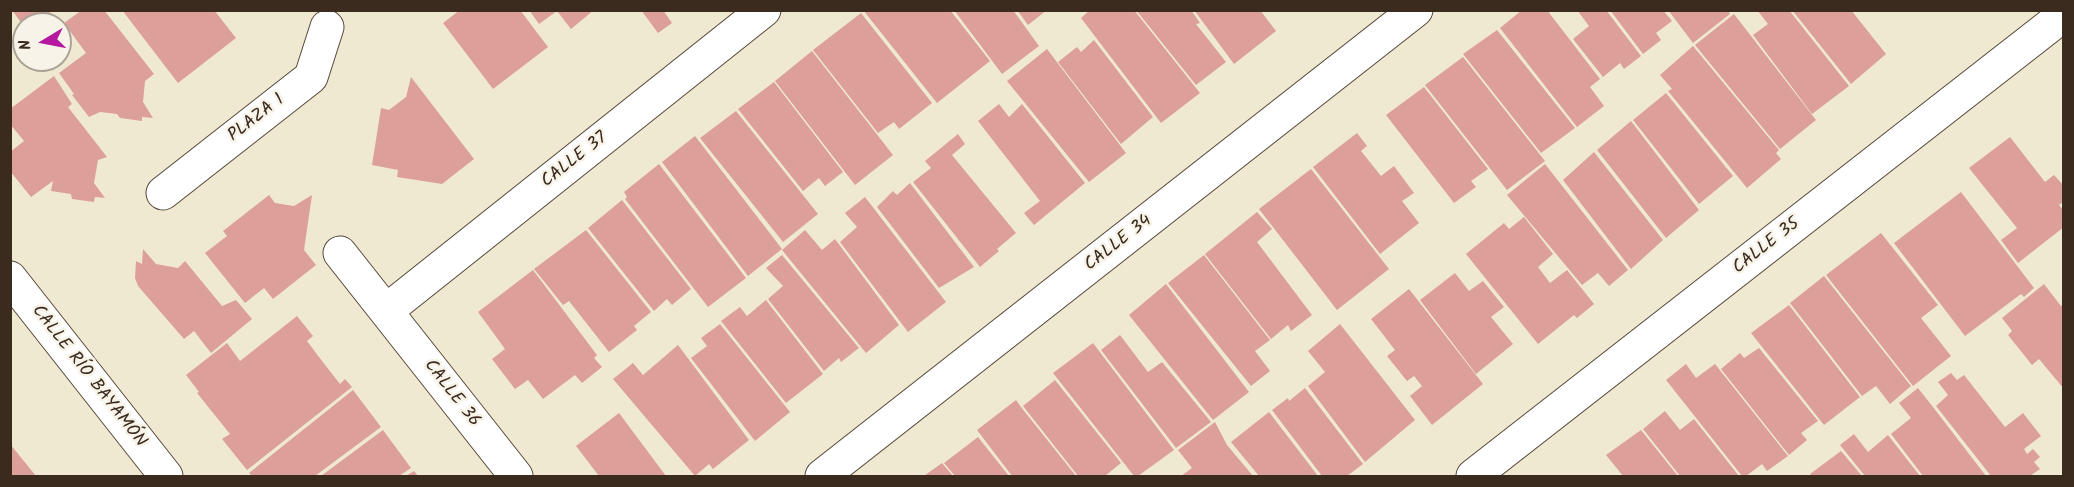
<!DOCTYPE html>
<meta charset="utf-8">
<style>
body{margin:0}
#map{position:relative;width:2074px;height:487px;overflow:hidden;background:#f0e9d2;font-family:Kalam,sans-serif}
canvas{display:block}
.frame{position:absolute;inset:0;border:12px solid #3b2a1e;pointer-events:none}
.north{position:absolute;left:12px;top:12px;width:60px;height:60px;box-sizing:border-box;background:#f7f3e8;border:2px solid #aca397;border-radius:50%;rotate:260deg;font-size:16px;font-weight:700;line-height:24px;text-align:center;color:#3b2a1e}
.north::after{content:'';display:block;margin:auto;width:21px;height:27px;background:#b5179e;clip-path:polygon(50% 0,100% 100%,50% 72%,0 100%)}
</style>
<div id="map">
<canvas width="2074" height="487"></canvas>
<div class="frame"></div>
<div class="north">N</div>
</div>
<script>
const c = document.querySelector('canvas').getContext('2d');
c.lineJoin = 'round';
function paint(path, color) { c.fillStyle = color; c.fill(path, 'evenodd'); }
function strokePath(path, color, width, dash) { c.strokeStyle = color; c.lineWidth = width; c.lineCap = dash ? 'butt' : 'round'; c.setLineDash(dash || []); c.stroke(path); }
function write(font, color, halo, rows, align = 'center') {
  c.font = font + ' Kalam,sans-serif'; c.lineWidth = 5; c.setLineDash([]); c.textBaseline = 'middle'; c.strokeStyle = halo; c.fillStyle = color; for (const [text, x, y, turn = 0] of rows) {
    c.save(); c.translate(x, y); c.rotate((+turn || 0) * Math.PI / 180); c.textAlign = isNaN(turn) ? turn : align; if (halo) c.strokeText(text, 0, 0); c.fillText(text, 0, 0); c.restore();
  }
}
paint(new Path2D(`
 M12,10H53L36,24H24V27Z
 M82,10H104L154,74L145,81L143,102L153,118L142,117V121L120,118L117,114L100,112L89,117L72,95L74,94L59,73L86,53L64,23Z
 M122,10H214L236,38L178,83Z
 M460,10H520L548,47L493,89L443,23Z
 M529,10H594L571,29L557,11L539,24Z
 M641,10H663L672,23L658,33Z
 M863,10H950L990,61L937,103Z
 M954,10H1013L1039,46L1002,74Z
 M1017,10H1047L1028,25Z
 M1090,10H1134L1200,93L1161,123L1081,18Z
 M1136,10H1191L1200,23L1196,24L1226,62L1196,85Z
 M1194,10H1260L1276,31L1234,64Z
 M1522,10H1547L1600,79L1590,87L1604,106L1577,127L1500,28Z
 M1577,10H1606L1641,56L1624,69L1620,63L1603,77L1573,39L1589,26Z
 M1610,10H1663L1672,21L1656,33L1661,40L1643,54Z
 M1668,10H1728L1730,14L1693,43Z
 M1757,10H1789L1849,86L1812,114L1753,35L1768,24Z
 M1792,10H1851L1886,54L1851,84Z
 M861,13L932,103L899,129L894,122L878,133L813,50Z
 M1734,14L1816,120L1780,149L1695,45Z
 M1497,30L1575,128L1541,153L1463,54Z
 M1094,40L1153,117L1121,144L1058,62L1077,47L1081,52Z
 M1693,46L1779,150L1776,153L1781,159L1747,188L1668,91L1672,89L1660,75Z
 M1047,49L1126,153L1089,182L1007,81Z
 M812,51L893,155L855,185L775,81Z
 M1463,57L1545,161L1507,190L1425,85Z
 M54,76L72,104L68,107L107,157L98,160L94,183L105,198L95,197L94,202L72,199L71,194L51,191L53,181L31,197L10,171V152L24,141L10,124V109Z
 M411,77L474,159L442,184L397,177L398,170L372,165L381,108L389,110L406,97Z
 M774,82L843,172L825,186L819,178L803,191L738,109Z
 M1424,87L1488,169L1471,181L1476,187L1454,203L1386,115Z
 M1666,93L1733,176L1699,204L1633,120Z
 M999,104L1009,117L1022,104L1085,183L1034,225L1024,213L1040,201L978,121Z
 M736,111L818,214L783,242L700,138Z
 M1631,121L1699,210L1666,238L1597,150Z
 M1357,133L1367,146L1361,151L1381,176L1394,166L1414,193L1402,201L1419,223L1380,254L1313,167Z
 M958,134L965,144L952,155L1016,233L997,249L999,251L980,267L913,182L931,168L925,161Z
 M695,136L782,249L748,276L662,162Z
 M2010,137L2045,182L2054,175L2064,186V201L2059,205L2064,211V227L2018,263L2001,240L2017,228L1969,168Z
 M1594,152L1663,240L1631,269L1563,180Z
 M659,164L746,278L708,307L625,199L627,197L624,192Z
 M1545,164L1628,270L1609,286L1598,273L1582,285L1507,195Z
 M1311,169L1389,269L1337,310L1259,209Z
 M910,183L974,267L939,288L877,207L893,191L897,195Z
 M1961,192L2034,288L2024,297L2021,294L1965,336L1894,243Z
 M269,195L275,203L294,206L312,195L304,250L316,265L273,299L264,288L245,303L205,253L227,236L223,231Z
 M865,197L946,302L908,332L840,242L857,227L845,213Z
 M622,200L691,289L672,305L667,299L654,311L588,228Z
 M1257,212L1272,229L1257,242L1312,315L1291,331L1288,325L1271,339L1205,254Z
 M1524,217L1553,254L1538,267L1550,283L1567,270L1594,304L1577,318L1574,315L1538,344L1466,254L1504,223L1509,229Z
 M586,230L651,312L634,326L637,330L609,352L569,301L563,305L534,269Z
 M805,230L822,250L835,239L899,325L866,353L782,250Z
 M1881,233L1938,305L1921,318L1951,356L1913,386L1826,275Z
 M143,249L156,264L178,268L185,261L222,306L236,300L252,319L211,353L194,331L184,339L138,286L135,278L136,261L142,264Z
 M782,255L859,348L841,362L839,358L824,371L768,299L783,286L766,268Z
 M1204,255L1270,340L1255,351L1270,371L1251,386L1168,283Z
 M533,270L597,355L594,358L602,367L582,383L575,375L543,399L528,380L515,389L492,359L505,349L478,312Z
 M1455,273L1469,291L1483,281L1504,307L1491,317L1513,344L1476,374L1420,300Z
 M1824,276L1911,386L1890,404L1876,386L1862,396L1790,303Z
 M1166,284L1249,392L1213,420L1129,315Z
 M2044,284L2061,306L2064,303V389L2039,359L2032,365L2008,335L2012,331L2002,318Z
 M1409,289L1483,384L1432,425L1410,396L1422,386L1414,376L1407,381L1387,356L1395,350L1371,319Z
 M766,300L823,374L786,403L721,321L740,307L747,316Z
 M1789,305L1860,397L1824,425L1751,333Z
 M297,316L313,336L307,341L319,357L340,384L345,379L352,387L247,470L222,439L230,434L197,393L199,392L186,375L227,343L240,361Z
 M720,324L790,412L755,441L691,358L707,346L701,338Z
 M1340,324L1415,420L1365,462L1308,386L1325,372L1308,351Z
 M1120,335L1148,372L1162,362L1211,422L1176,448L1101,350Z
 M1093,343L1174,450L1138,476H1134L1053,373Z
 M678,345L749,440L713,469L709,464L695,476L613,379L633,363L643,375Z
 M1759,348L1818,421L1801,433L1807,440L1789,455L1721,369L1740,353L1744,358Z
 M1686,364L1696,378L1715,364L1788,456L1767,471L1762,464L1746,476H1742L1666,380Z
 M1951,373L1957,380L1964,375L2005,427L2023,413L2041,436L2024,449L2027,454L2033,449L2040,457L2034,462L2040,469L2030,476H1991L1936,406L1948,395L1938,382Z
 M1055,380L1121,463L1105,476H1078L1023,406Z
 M1305,388L1363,464L1347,476H1322L1272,410L1288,398L1289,401Z
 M1918,388L1933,407L1986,476H1923L1891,434L1911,418L1899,403Z
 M353,390L381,427L315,476H252L249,473Z
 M1016,400L1021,407L1076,476H1012L977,430Z
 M1665,411L1680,430L1694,419L1739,476H1680L1643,429Z
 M1269,412L1318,476H1259L1231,442Z
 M619,413L666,476H599L576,446Z
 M1215,422L1227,445L1253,476H1181L1192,468L1178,450Z
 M383,430L411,468L399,476H321Z
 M1641,430L1678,476H1623L1606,455Z
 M1854,434L1868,452L1888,435L1920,476H1865L1840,445Z
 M978,437L1009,476H955L944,463Z
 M10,444L36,476H10Z
 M1841,451L1862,476H1812L1810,474Z
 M942,463L953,476H924Z
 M414,471L418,476H406Z`), '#dc9f9a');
const minor = new Path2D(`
 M163,193L311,77L327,27
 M340,253L516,476
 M10,278L166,476
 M386,311L764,10
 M822,476L1416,10
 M1473,476L2061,17`);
strokePath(minor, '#564739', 35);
strokePath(minor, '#fff', 33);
write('18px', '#3b2a1e', '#f7f3e8', [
 ["PLAZA 1",257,119,-38],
 ["CALLE 37",575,161,-38],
 ["CALLE 34",1119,244,-38],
 ["CALLE 35",1767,247,-38],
 ["CALLE RÍO BAYAMÓN",88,377,52],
 ["CALLE 36",451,394,52]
]);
</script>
